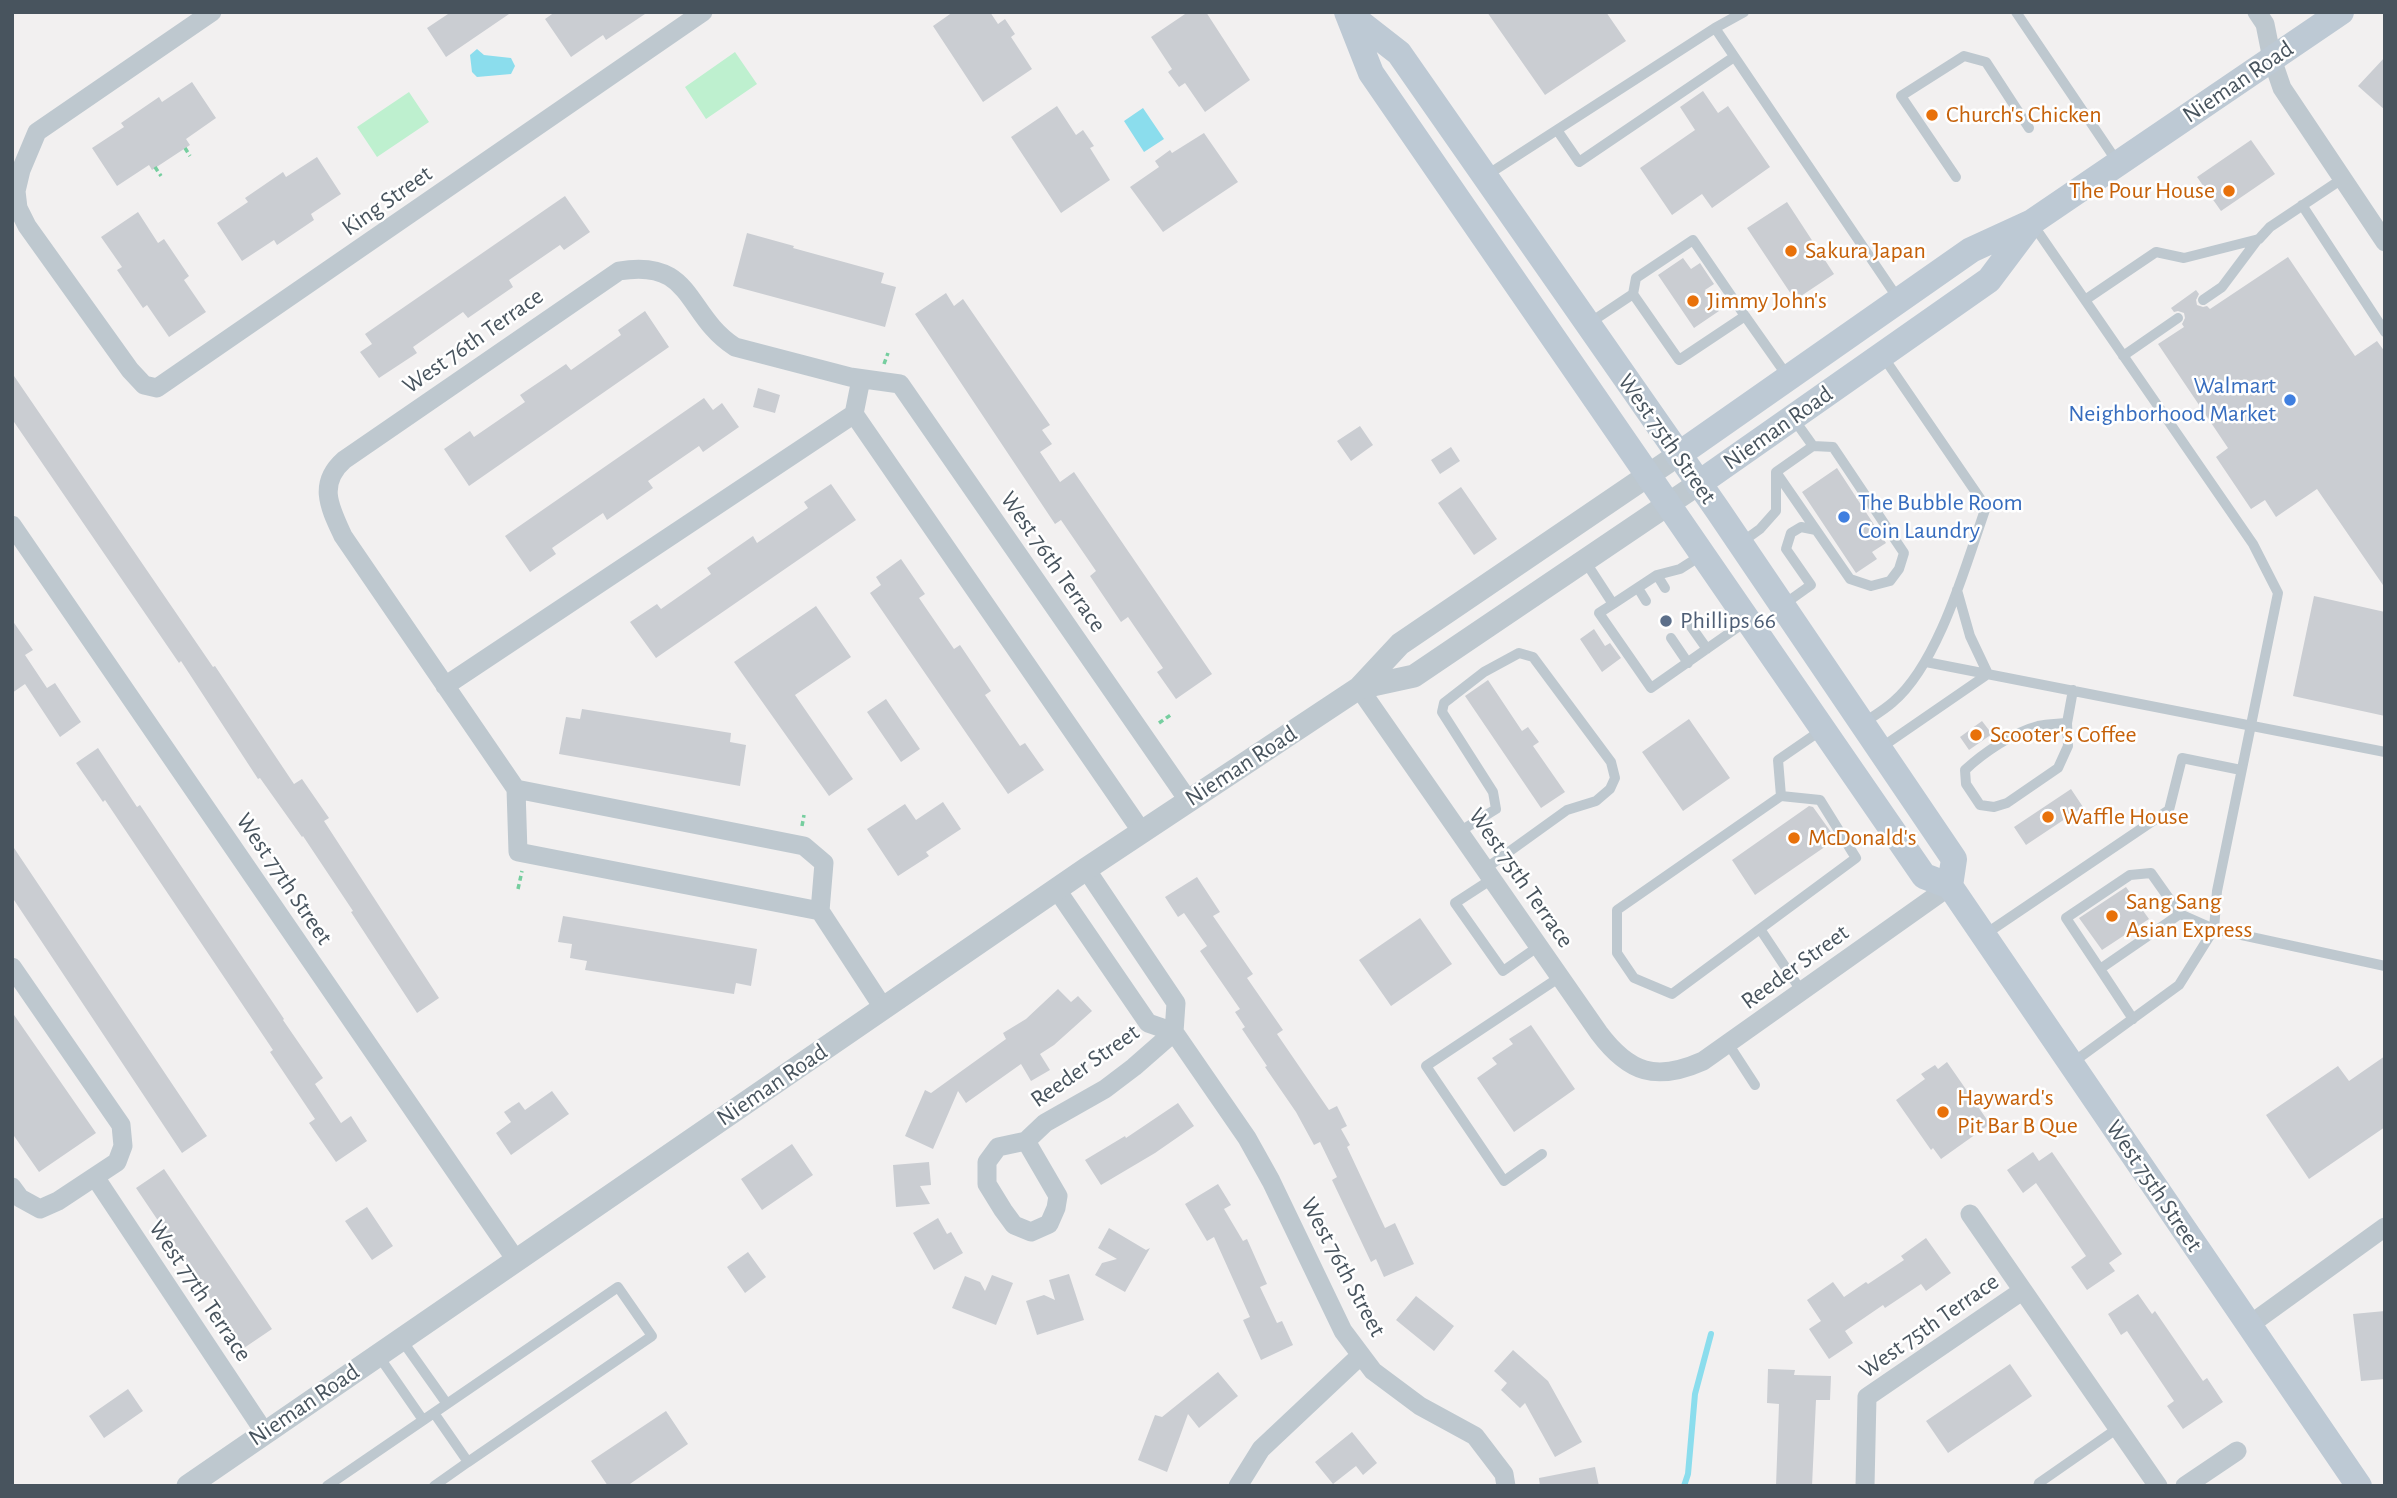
<!DOCTYPE html>
<style>
body{margin:0}
#map{position:relative;width:2397px;height:1498px;overflow:hidden;background:#f2f0f0;font-family:"Alegreya Sans",sans-serif}
canvas{display:block}
.frame{position:absolute;inset:0;border:14px solid #48545e;pointer-events:none}
</style>
<div id="map">
<canvas width="2397" height="1498"></canvas>
<div class="frame"></div>
</div>
<script>
const c = document.querySelector('canvas').getContext('2d');
c.lineJoin = 'round';
function paint(path, color) { c.fillStyle = color; c.fill(path, 'evenodd'); }
function strokePath(path, color, width, dash) { c.strokeStyle = color; c.lineWidth = width; c.lineCap = dash ? 'butt' : 'round'; c.setLineDash(dash || []); c.stroke(path); }
function write(font, color, halo, rows, align = 'center') {
  c.font = font + ' "Alegreya Sans",sans-serif'; c.lineWidth = 5; c.setLineDash([]); c.textBaseline = 'middle'; c.strokeStyle = halo; c.fillStyle = color; for (const [text, x, y, turn = 0] of rows) {
    c.save(); c.translate(x, y); c.rotate((+turn || 0) * Math.PI / 180); c.textAlign = isNaN(turn) ? turn : align; if (halo) c.strokeText(text, 0, 0); c.fillText(text, 0, 0); c.restore();
  }
}
paint(new Path2D(`
 M735,52L757,84L706,119L685,87Z
 M409,92L429,122L377,157L357,127Z`), '#bef0cf');
paint(new Path2D(`
 M477,49L484,55L511,58L515,66L511,74L477,77L472,72L470,55Z
 M1143,108L1164,139L1144,152L1124,121Z`), '#8bdded');
strokePath(new Path2D(`
 M1684,1486L1688,1474L1695,1394L1711,1334`), '#8bdded', 6);
paint(new Path2D(`
 M451,12H512L446,57L427,28Z
 M555,12H648L606,40L603,35L571,57L545,19Z
 M953,12H990L998,24L1005,19L1015,34L1011,37L1032,69L983,102L933,26Z
 M1188,12H1206L1250,80L1205,112L1185,83L1179,87L1168,72L1172,69L1151,37Z
 M1487,12H1606L1626,41L1545,95Z
 M2385,57V110L2358,86Z
 M192,82L216,118L186,139L190,145L152,170L149,165L117,186L92,148L124,127L121,123L159,97L162,102Z
 M1703,91L1718,113L1728,106L1770,167L1712,208L1702,194L1672,215L1640,168L1695,130L1680,107Z
 M1057,106L1076,135L1083,130L1094,146L1090,148L1110,180L1061,213L1011,137Z
 M1204,133L1238,182L1163,232L1130,187L1159,167L1155,161L1170,150L1172,153Z
 M2251,140L2275,174L2221,211L2197,177Z
 M317,157L341,194L311,214L314,220L277,245L274,240L242,261L217,223L248,202L245,198L283,172L286,177Z
 M565,196L590,232L564,250L560,245L509,280L513,287L468,318L463,312L413,347L417,353L379,378L360,352L372,344L365,334Z
 M1787,202L1834,274L1795,300L1747,228Z
 M138,212L158,243L164,239L189,276L184,280L206,312L169,337L147,305L143,308L117,270L122,267L101,237Z
 M747,233L794,246L793,248L884,273L881,283L896,287L885,327L733,286Z
 M2288,257L2355,356L2377,341L2385,352V588L2317,489L2276,517L2265,500L2251,509L2216,457L2228,448L2158,344L2184,327L2182,324L2185,318L2184,313L2178,311L2174,312L2171,308L2196,290L2199,294L2196,300L2197,305L2203,307L2207,306L2210,309Z
 M1683,258L1691,269L1700,263L1714,284L1705,290L1719,311L1694,328L1658,275Z
 M946,293L954,306L963,299L1050,425L1042,430L1052,444L1040,452L1060,482L1074,472L1212,674L1176,699L1157,672L1163,668L1128,617L1121,622L1090,576L1096,571L1061,520L1055,524L915,314Z
 M645,311L669,347L469,486L444,449L470,431L474,437L525,402L520,395L566,364L571,370L621,335L618,330Z
 M12,373L213,667L215,666L294,784L302,779L329,818L324,821L439,998L417,1013L351,912L353,911L303,836L302,837L260,778L258,779L181,661L179,663L12,419Z
 M758,388L780,395L775,413L753,407Z
 M704,398L713,410L722,403L739,427L703,452L699,446L648,481L653,488L607,520L603,513L552,548L556,554L530,572L505,536Z
 M1360,426L1373,445L1351,461L1337,441Z
 M1451,447L1460,461L1440,474L1431,460Z
 M1837,468L1886,543L1872,552L1877,559L1856,573L1802,492Z
 M831,484L856,520L656,658L630,622L657,604L661,609L711,574L707,568L753,536L757,543L808,508L804,502Z
 M1461,487L1497,539L1474,555L1438,503Z
 M901,559L925,594L919,598L954,649L960,645L991,691L985,695L1020,746L1025,743L1044,770L1008,794L870,593L881,585L876,577Z
 M2314,596L2385,612V716L2293,696Z
 M816,606L851,657L795,695L853,779L829,796L734,662Z
 M12,620L33,650L25,655L47,688L55,683L81,722L60,737L25,684L12,693Z
 M1594,629L1605,646L1610,643L1621,658L1602,672L1580,639Z
 M1488,680L1522,731L1528,727L1539,742L1533,746L1565,792L1541,808L1465,696Z
 M886,699L920,749L901,762L867,712Z
 M582,709L731,733L730,742L746,745L740,786L559,754L566,717L580,719Z
 M1689,719L1730,778L1683,811L1642,752Z
 M1982,721L1992,734L1969,750L1960,737Z
 M98,748L137,807L140,805L284,1019L283,1020L323,1078L315,1084L341,1123L351,1116L367,1141L336,1162L309,1123L315,1119L270,1052L273,1050L105,800L103,802L76,763Z
 M2071,789L2083,807L2026,845L2014,827Z
 M943,802L961,829L926,852L929,856L898,876L867,829L905,804L916,820Z
 M1809,806L1813,807L1831,832L1829,844L1755,895L1732,860Z
 M12,845L207,1136L182,1153L12,897Z
 M1197,877L1220,912L1213,916L1253,974L1247,978L1283,1030L1277,1034L1329,1110L1337,1106L1347,1126L1341,1129L1350,1145L1347,1147L1385,1228L1395,1223L1414,1264L1384,1277L1376,1259L1371,1262L1332,1180L1337,1177L1320,1142L1314,1145L1296,1112L1265,1067L1267,1066L1242,1029L1245,1027L1235,1012L1240,1009L1200,951L1207,946L1184,913L1178,917L1165,897Z
 M2126,887L2149,919L2102,950L2079,918Z
 M563,916L757,949L751,986L736,983L734,994L585,970L587,961L570,958L572,944L558,942Z
 M1420,918L1452,964L1391,1006L1359,960Z
 M1058,989L1071,1002L1078,996L1092,1011L1054,1045L1040,1054L1050,1070L1031,1081L1021,1064L966,1103L958,1091L933,1149L905,1136L925,1090L931,1093L1006,1039L1003,1033L1026,1019Z
 M12,1012L96,1133L39,1172L12,1133Z
 M1531,1025L1575,1089L1514,1132L1477,1078L1497,1064L1492,1058L1513,1044L1509,1039Z
 M2385,1056V1127L2309,1179L2266,1115L2338,1066L2349,1081Z
 M1947,1062L1990,1124L1941,1159L1933,1148L1931,1150L1896,1100L1925,1079L1921,1074L1935,1065L1938,1069Z
 M552,1091L569,1114L511,1155L496,1133L511,1122L504,1112L519,1102L525,1110Z
 M1178,1103L1194,1126L1155,1153L1101,1185L1085,1160L1125,1136L1126,1138Z
 M792,1144L813,1175L762,1210L741,1179Z
 M2033,1152L2039,1161L2052,1152L2122,1254L2109,1263L2115,1271L2087,1290L2071,1267L2086,1256L2036,1183L2023,1193L2007,1170Z
 M929,1162L931,1185L920,1186L930,1204L896,1207L893,1165Z
 M164,1169L272,1329L244,1348L136,1188Z
 M1218,1184L1231,1205L1224,1209L1243,1241L1247,1239L1267,1284L1260,1287L1277,1323L1282,1321L1293,1345L1261,1360L1243,1320L1250,1317L1214,1237L1207,1241L1185,1204Z
 M367,1207L393,1246L372,1260L345,1221Z
 M938,1218L947,1234L951,1232L963,1253L934,1270L913,1233Z
 M1109,1228L1146,1250L1150,1248L1125,1292L1095,1275L1102,1263L1117,1259L1098,1248Z
 M1926,1238L1951,1273L1926,1291L1921,1284L1885,1308L1883,1305L1845,1331L1853,1343L1829,1359L1809,1329L1821,1321L1807,1300L1833,1282L1844,1297L1866,1282L1868,1284L1904,1260L1901,1256Z
 M748,1252L766,1277L745,1293L727,1267Z
 M1069,1274L1084,1320L1037,1335L1026,1301L1044,1295L1055,1300L1049,1280Z
 M992,1275L1013,1283L996,1325L952,1308L965,1276L980,1282L985,1291Z
 M2138,1294L2152,1314L2155,1311L2203,1381L2207,1378L2223,1402L2183,1429L2167,1406L2174,1401L2127,1331L2121,1335L2108,1314Z
 M1416,1296L1454,1326L1434,1351L1396,1320Z
 M2385,1311V1379L2361,1381L2353,1314Z
 M1513,1350L1548,1381L1582,1442L1555,1457L1525,1403L1520,1408L1501,1390L1507,1383L1494,1371Z
 M2010,1364L2032,1396L1948,1453L1926,1421Z
 M1768,1369L1795,1370L1794,1375L1831,1376L1830,1400H1816L1812,1486H1776L1779,1404L1767,1403Z
 M1218,1372L1238,1396L1199,1428L1188,1414L1167,1472L1138,1460L1155,1415L1162,1417Z
 M128,1389L143,1411L104,1438L89,1416Z
 M666,1411L688,1444L627,1486H608L591,1461Z
 M1352,1432L1377,1463L1363,1475L1356,1466L1333,1484L1315,1462Z
 M1595,1467L1599,1486H1540L1539,1478Z`), '#cacdd2');
strokePath(new Path2D(`
 M185,148L190,156
 M155,167L161,176
 M884,364L888,353
 M1159,723L1172,714
 M802,826L804,815
 M518,889L522,871`), '#76ce9f', 3.5, [5, 3.5]);
strokePath(new Path2D(`
 M2016,12L2118,163
 M1715,28L1899,300
 M1557,130L1579,162L1734,57
 M1487,175L1715,28L1744,12
 M1956,177L1901,96L1964,56L1986,62L2029,128
 M2302,205L2385,332
 M2034,226L2253,544L2278,593L2217,891L2214,929L2179,985L2072,1063
 M1633,294L1636,278L1693,240L1745,316
 M2085,300L2156,252L2184,258L2259,239L2270,227L2342,179
 M2203,300L2222,287L2258,239
 M1591,322L1633,294L1679,360L1745,316L1788,377
 M2123,356L2178,318
 M1793,418L1813,446
 M1742,542L1760,529L1776,511V472L1813,446L1833,447L1904,553L1899,569L1890,581L1871,586L1850,579L1776,472
 M1585,561L1613,604L1657,575L1680,569L1702,555
 M1657,575L1665,588
 M1638,588L1646,601
 M1957,590L1970,636L1988,674
 M1613,604L1599,613L1651,688L1748,620
 M1783,605L1811,585L1786,549L1791,533L1801,527L1816,530
 M1690,625L1707,649
 M1671,638L1688,663
 M1926,662L2385,752
 M2067,723C2057,724 2047,724 2038,726C2014,732 1983,753 1965,770L1966,784L1980,805L1994,807L2007,803L2058,768L2068,746L2067,723L2073,690
 M1862,724C1872,717 1884,710 1893,702C1939,663 1966,564 1986,507L1882,355
 M1879,749L1988,674
 M1781,796L1820,800L1856,858L1672,994L1634,978L1617,953V910Z
 M1781,796L1778,760L1823,729
 M1459,832L1496,809L1493,792L1442,712L1444,703L1484,672L1519,653L1533,657L1611,762L1615,778L1610,789L1596,801L1567,810L1485,869
 M1492,879L1455,903L1503,971L1539,946
 M1760,929L1802,992
 M1984,935L2169,810L2182,758L2241,770
 M2100,969L2066,918L2130,875L2151,873L2180,914
 M2133,1019L2100,969L2180,914L2214,929L2385,966
 M1729,1045L1755,1085
 M1542,1154L1504,1181L1426,1066L1560,977
 M401,1339L447,1404
 M378,1355L423,1420
 M327,1486L618,1287L652,1336L468,1462
 M434,1486L468,1462L434,1413
 M2038,1486L2039,1483L2118,1428`), '#bec8cf', 10);
strokePath(new Path2D(`
 M212,12L37,132L21,170L16,191L18,208L27,226L130,370L144,385L157,388L703,12
 M2257,12L2265,24L2272,59L2282,88L2385,242
 M854,414L1142,832
 M12,525L516,1260
 M445,686L854,414L861,379
 M1359,688L1599,1033C1629,1073 1656,1082 1703,1061L1950,886
 M516,789L518,852L820,911
 M1086,869L1176,1003L1174,1032
 M1057,890L1148,1023L1174,1032L1247,1138L1271,1181L1343,1331L1373,1371L1420,1406L1475,1436L1504,1474L1506,1486
 M12,967L121,1125L123,1146L117,1162L58,1201L40,1209L20,1198L12,1187
 M884,1009L820,911L824,863L804,846L516,789L343,536C330,508 317,484 344,460L619,271C694,258 685,315 735,347L850,377L900,384L1188,800
 M1026,1141L1058,1196L1056,1208L1049,1224L1031,1232L1014,1225L1003,1210L987,1184V1162L998,1147L1026,1141L1045,1123L1105,1089L1134,1067L1174,1032
 M95,1177L265,1433
 M1970,1214L2158,1486
 M2248,1326L2385,1227
 M1238,1486L1261,1449L1361,1355
 M1865,1486L1867,1397L2022,1291
 M2185,1486L2237,1451`), '#bec8cf', 19);
strokePath(new Path2D(`
 M1359,688L1414,676L1698,484
 M188,1486L1086,869L1359,688L1400,644L1678,455`), '#bec8cf', 23);
strokePath(new Path2D(`
 M1347,12L1371,73L1924,876L1950,886L2359,1486
 M1349,14L1399,53L1717,509L1954,859L1950,886
 M1678,455L1971,250L2032,222L2341,12
 M1698,484L1989,280L2031,224`), '#bdc9d4', 26);
for (const [x, y, r, color] of [
 [1932,115,7,"#e8710a"],
 [2229,191,7,"#e8710a"],
 [1791,251,7,"#e8710a"],
 [1693,301,7,"#e8710a"],
 [2290,400,7,"#3f7fe0"],
 [1844,517,7,"#3f7fe0"],
 [1666,621,7,"#5c6f8a"],
 [1976,735,7,"#e8710a"],
 [2048,817,7,"#e8710a"],
 [1794,838,7,"#e8710a"],
 [2112,916,7,"#e8710a"],
 [1943,1112,7,"#e8710a"]
]) { const dot = new Path2D(); dot.arc(x, y, r, 0, 2 * Math.PI); c.fillStyle = color; c.fill(dot); strokePath(dot, '#fff', 2.5); }
write('24px', '#48545e', '#fff', [
 ["Nieman Road",2238,82,-34],
 ["King Street",387,201,-35],
 ["West 76th Terrace",473,341,-35],
 ["Nieman Road",1778,428,-35],
 ["West 75th Street",1667,439,55],
 ["West 76th Terrace",1053,562,55],
 ["Nieman Road",1241,766,-33],
 ["West 75th Terrace",1521,878,55],
 ["West 77th Street",284,879,56],
 ["Reeder Street",1795,967,-36],
 ["Reeder Street",1085,1066,-35],
 ["Nieman Road",772,1085,-34],
 ["West 75th Street",2154,1186,56],
 ["West 76th Street",1343,1267,62],
 ["West 77th Terrace",200,1291,56],
 ["West 75th Terrace",1929,1326,-35],
 ["Nieman Road",304,1405,-34]
]);
write('24px', '#c56008', '#fff', [
 ["Church's Chicken",1946,115],
 ["The Pour House",2215,191,"right"],
 ["Sakura Japan",1805,251],
 ["Jimmy John's",1707,301],
 ["Scooter's Coffee",1990,735],
 ["Waffle House",2062,817],
 ["McDonald's",1808,838],
 ["Sang Sang",2126,902],
 ["Asian Express",2126,930],
 ["Hayward's",1957,1098],
 ["Pit Bar B Que",1957,1126]
], 'left');
write('24px', '#366cbe', '#fff', [
 ["Walmart",2276,386],
 ["Neighborhood Market",2276,414],
 ["The Bubble Room",1858,503,"left"],
 ["Coin Laundry",1858,531,"left"]
], 'right');
write('24px', '#4e5e75', '#fff', [
 ["Phillips 66",1680,621]
], 'left');
</script>
